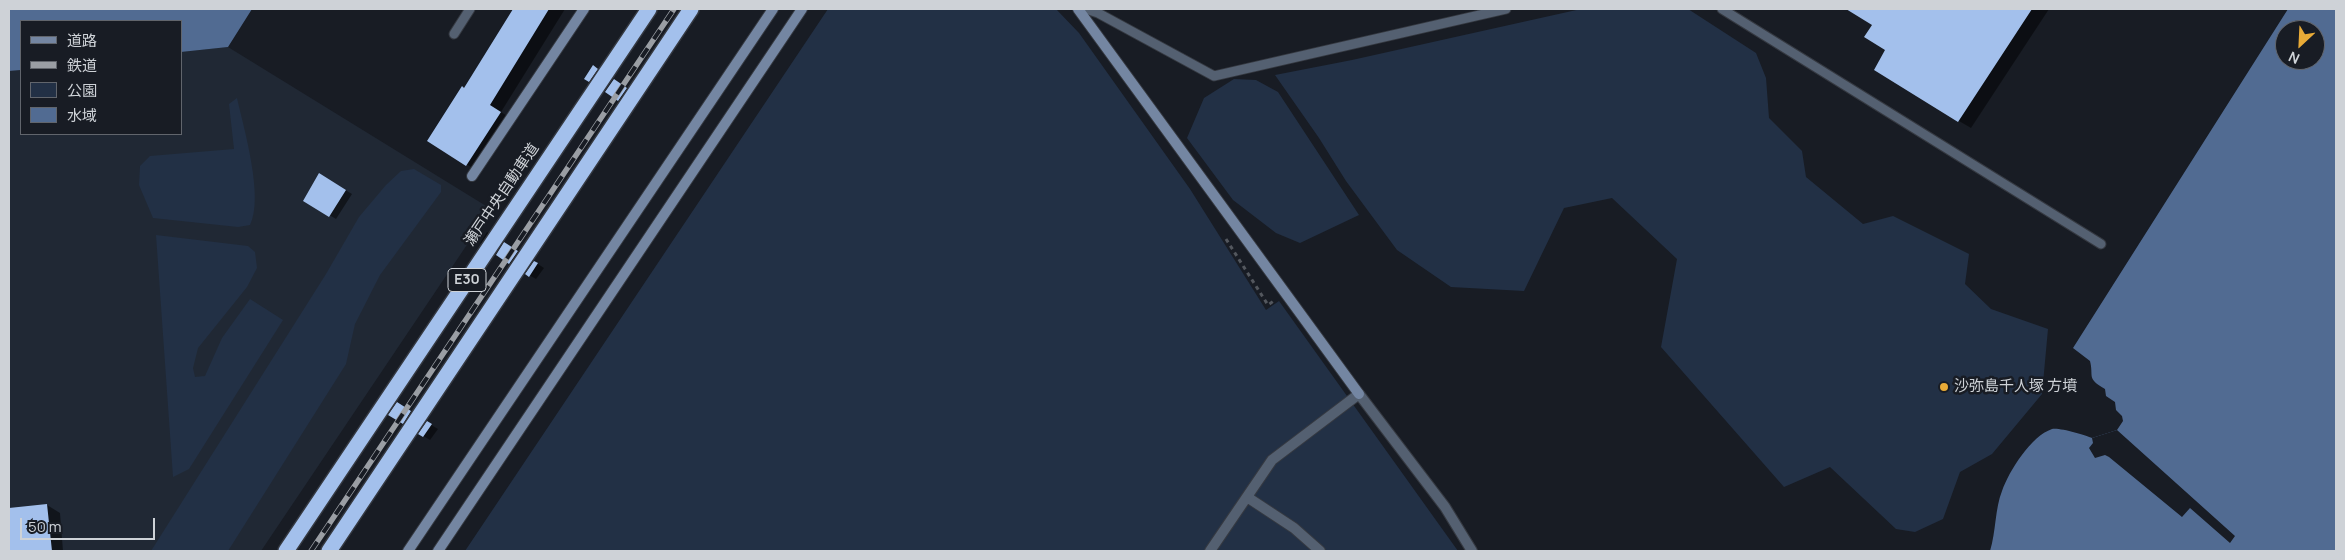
<!DOCTYPE html>
<meta charset="utf-8">
<style>
body{margin:0}
#map{position:relative;width:2345px;height:560px;overflow:hidden;background:#181c24;font-family:Manrope,"Noto Sans JP",sans-serif}
canvas{display:block}
.frame{position:absolute;inset:0;border:10px solid #ced2d7;pointer-events:none}
.legend{position:absolute;left:20px;top:20px;width:162px;height:115px;box-sizing:border-box;background:#181c24;border:1px solid #61656c;margin:0;padding:6px 9px;list-style:none;font-size:15px;color:#ced2d7}
.legend li{display:flex;align-items:center;gap:10px;height:25px}
.legend b{width:25px;border:1px solid #61656c}
.north{position:absolute;left:2275px;top:20px;width:50px;height:50px;box-sizing:border-box;background:#181c24;border:1px solid #61656c;border-radius:50%;rotate:205deg;font-size:14px;font-weight:700;line-height:20px;text-align:center;color:#ced2d7}
.north::after{content:'';display:block;margin:auto;width:18px;height:22px;background:#e9ab37;clip-path:polygon(50% 0,100% 100%,50% 72%,0 100%)}
.scale{position:absolute;left:20px;top:518px;width:135px;height:22px;box-sizing:border-box;border:2px solid #ced2d7;border-top:0;padding-left:6px;font-size:15px;line-height:18px;white-space:nowrap;color:#ced2d7;-webkit-text-stroke:4px #181c24;paint-order:stroke}
</style>
<div id="map">
<canvas width="2345" height="560"></canvas>
<div class="frame"></div>
<ul class="legend">
<li><b style="height:6px;background:#7486a2"></b>道路</li>
<li><b style="height:6px;background:#9a9ea4"></b>鉄道</li>
<li><b style="height:14px;background:#223045"></b>公園</li>
<li><b style="height:14px;background:#516b92"></b>水域</li>
</ul>
<div class="north">N</div>
<div class="scale">50 m</div>
</div>
<script>
const c = document.querySelector('canvas').getContext('2d');
c.lineJoin = 'round';
function paint(path, color) { c.fillStyle = color; c.fill(path, 'evenodd'); }
function strokePath(path, color, width, dash) { c.strokeStyle = color; c.lineWidth = width; c.lineCap = dash ? 'butt' : 'round'; c.setLineDash(dash || []); c.stroke(path); }
function write(font, color, halo, rows, align = 'center') {
  c.font = font + ' Manrope,"Noto Sans JP",sans-serif'; c.lineWidth = 5; c.setLineDash([]); c.textBaseline = 'middle'; c.strokeStyle = halo; c.fillStyle = color; for (const [text, x, y, turn = 0] of rows) {
    c.save(); c.translate(x, y); c.rotate((+turn || 0) * Math.PI / 180); c.textAlign = isNaN(turn) ? turn : align; if (halo) c.strokeText(text, 0, 0); c.fillText(text, 0, 0); c.restore();
  }
}
paint(new Path2D(`
 M228,47L491,209L261,551H9V71L21,70V134H181V52Z`), '#202834');
paint(new Path2D(`
 M828,9H1056L1079,33L1190,189L1266,310L1279,301L1458,551H465Z
 M1581,9H1688L1756,53L1766,78L1769,118L1802,151L1806,177L1863,224L1893,216L1969,254L1965,284L1991,309L2048,329L2042,394L1992,454L1960,472L1943,519L1915,532L1896,529L1830,467L1784,487L1661,347L1677,259L1612,198L1564,208L1524,291L1451,287L1397,250L1346,181L1319,138L1275,75L1352,60Z
 M1234,79L1256,80L1278,92L1359,215L1300,243L1276,233L1233,200L1187,138L1204,98Z
 M237,98C244,129 264,197 250,225L238,227L153,218L139,185L140,166L150,156L234,149L229,104Z
 M414,169L441,185V192L380,275L355,324L346,364L228,551H151L326,274L359,217L386,185L401,171Z
 M156,235L248,246L255,252L257,268L247,287L198,348L193,368L195,377L205,376L222,338L250,299L283,320L189,469L173,477Z`), '#223045');
paint(new Path2D(`
 M9,9H252L228,47L181,52V21H21V70L9,71Z
 M2288,9H2336V551H1990C1996,532 1995,508 2002,491C2009,471 2031,436 2052,429C2058,427 2086,435 2092,438L2117,430L2123,421L2122,416L2116,410L2115,402L2106,396L2105,389C2086,378 2094,377 2090,361L2073,348ZM2285,30H2315V60H2285Z`), '#516b92');
paint(new Path2D(`
 M2117,430L2235,536L2230,543L2190,508L2182,517L2109,457L2105,455L2095,458L2089,448L2093,443L2092,438Z`), '#181c24');
paint(new Path2D(`
 M514,9H565L501,112L513,120L479,172L428,140L464,89Z
 M1849,9H2049L1971,128L1959,121L1887,50L1874,24Z
 M593,67L604,73L596,85L586,78Z
 M620,84L633,92L625,104L606,92Z
 M320,175L352,194L336,219L304,200Z
 M487,232L495,236L487,248L480,243Z
 M505,243L524,255L517,267L497,255Z
 M535,262L544,268L536,279L527,274Z
 M404,407L417,415L410,427L403,423Z
 M428,423L438,429L430,440L420,434Z
 M47,505L60,513L63,551H9V509Z`), '#0007');
paint(new Path2D(`
 M513,9H549L490,105L501,112L466,166L427,141L462,86L464,88Z
 M1846,9H2032L1958,122L1874,70L1885,50L1864,37L1872,25Z
 M593,65L598,69L589,82L584,79Z
 M614,79L627,88L618,101L605,92Z
 M319,173L346,190L329,217L303,201Z
 M504,242L518,251L509,264L496,255Z
 M534,261L538,263L529,277L525,274Z
 M397,402L411,411L403,424L388,415Z
 M427,421L432,424L423,437L418,434Z
 M47,504L52,551H9V508Z`), '#a3c0ec');
const lane = new Path2D(`
 M1086,9L1098,13L1214,76L1506,9
 M1722,9L2101,244
 M454,34L470,9`);
const street = new Path2D(`
 M1247,497L1294,528L1320,551
 M1210,551L1272,460L1359,394L1445,507L1472,551`);
const secondary = new Path2D(`
 M1078,9L1359,394
 M472,176L584,9
 M408,551L773,9
 M438,551L802,9`);
const highway = new Path2D(`
 M286,551L649,9
 M329,551L691,9`);
strokePath(lane, '#353941', 11);
strokePath(street, '#353941', 12);
strokePath(secondary, '#353941', 12);
strokePath(highway, '#353941', 18);
strokePath(new Path2D(`
 M1226,239L1268,305L1275,300`), '#53575e', 3, [4, 4]);
strokePath(lane, '#546071', 9);
strokePath(street, '#546071', 10);
strokePath(secondary, '#7486a2', 10);
strokePath(highway, '#a3c0ec', 15);
const rail = new Path2D(`
 M311,551L674,9`);
strokePath(rail, '#9a9ea4', 5.5);
strokePath(rail, '#181c24', 4, [11]);
for (const [x, y, r, color] of [
 [1944,387,5,"#e9ab37"]
]) { const dot = new Path2D(); dot.arc(x, y, r, 0, 2 * Math.PI); c.fillStyle = color; c.fill(dot); strokePath(dot, '#181c24', 2); }
for (const [x, y, w] of [
 [467,280,38]
]) { const box = new Path2D(); box.roundRect(x - w / 2, y - 11.5, w, 23, 4); c.fillStyle = '#181c24'; c.fill(box); strokePath(box, '#ced2d7', 1); }
write('bold 14px', '#ced2d7', null, [
 ["E30",467,280]
]);
write('15px', '#ced2d7', '#181c24', [
 ["瀬戸中央自動車道",502,195,-56]
]);
write('15px', '#ced2d7', '#181c24', [
 ["沙弥島千人塚 方墳",1954,387]
], 'left');
</script>
